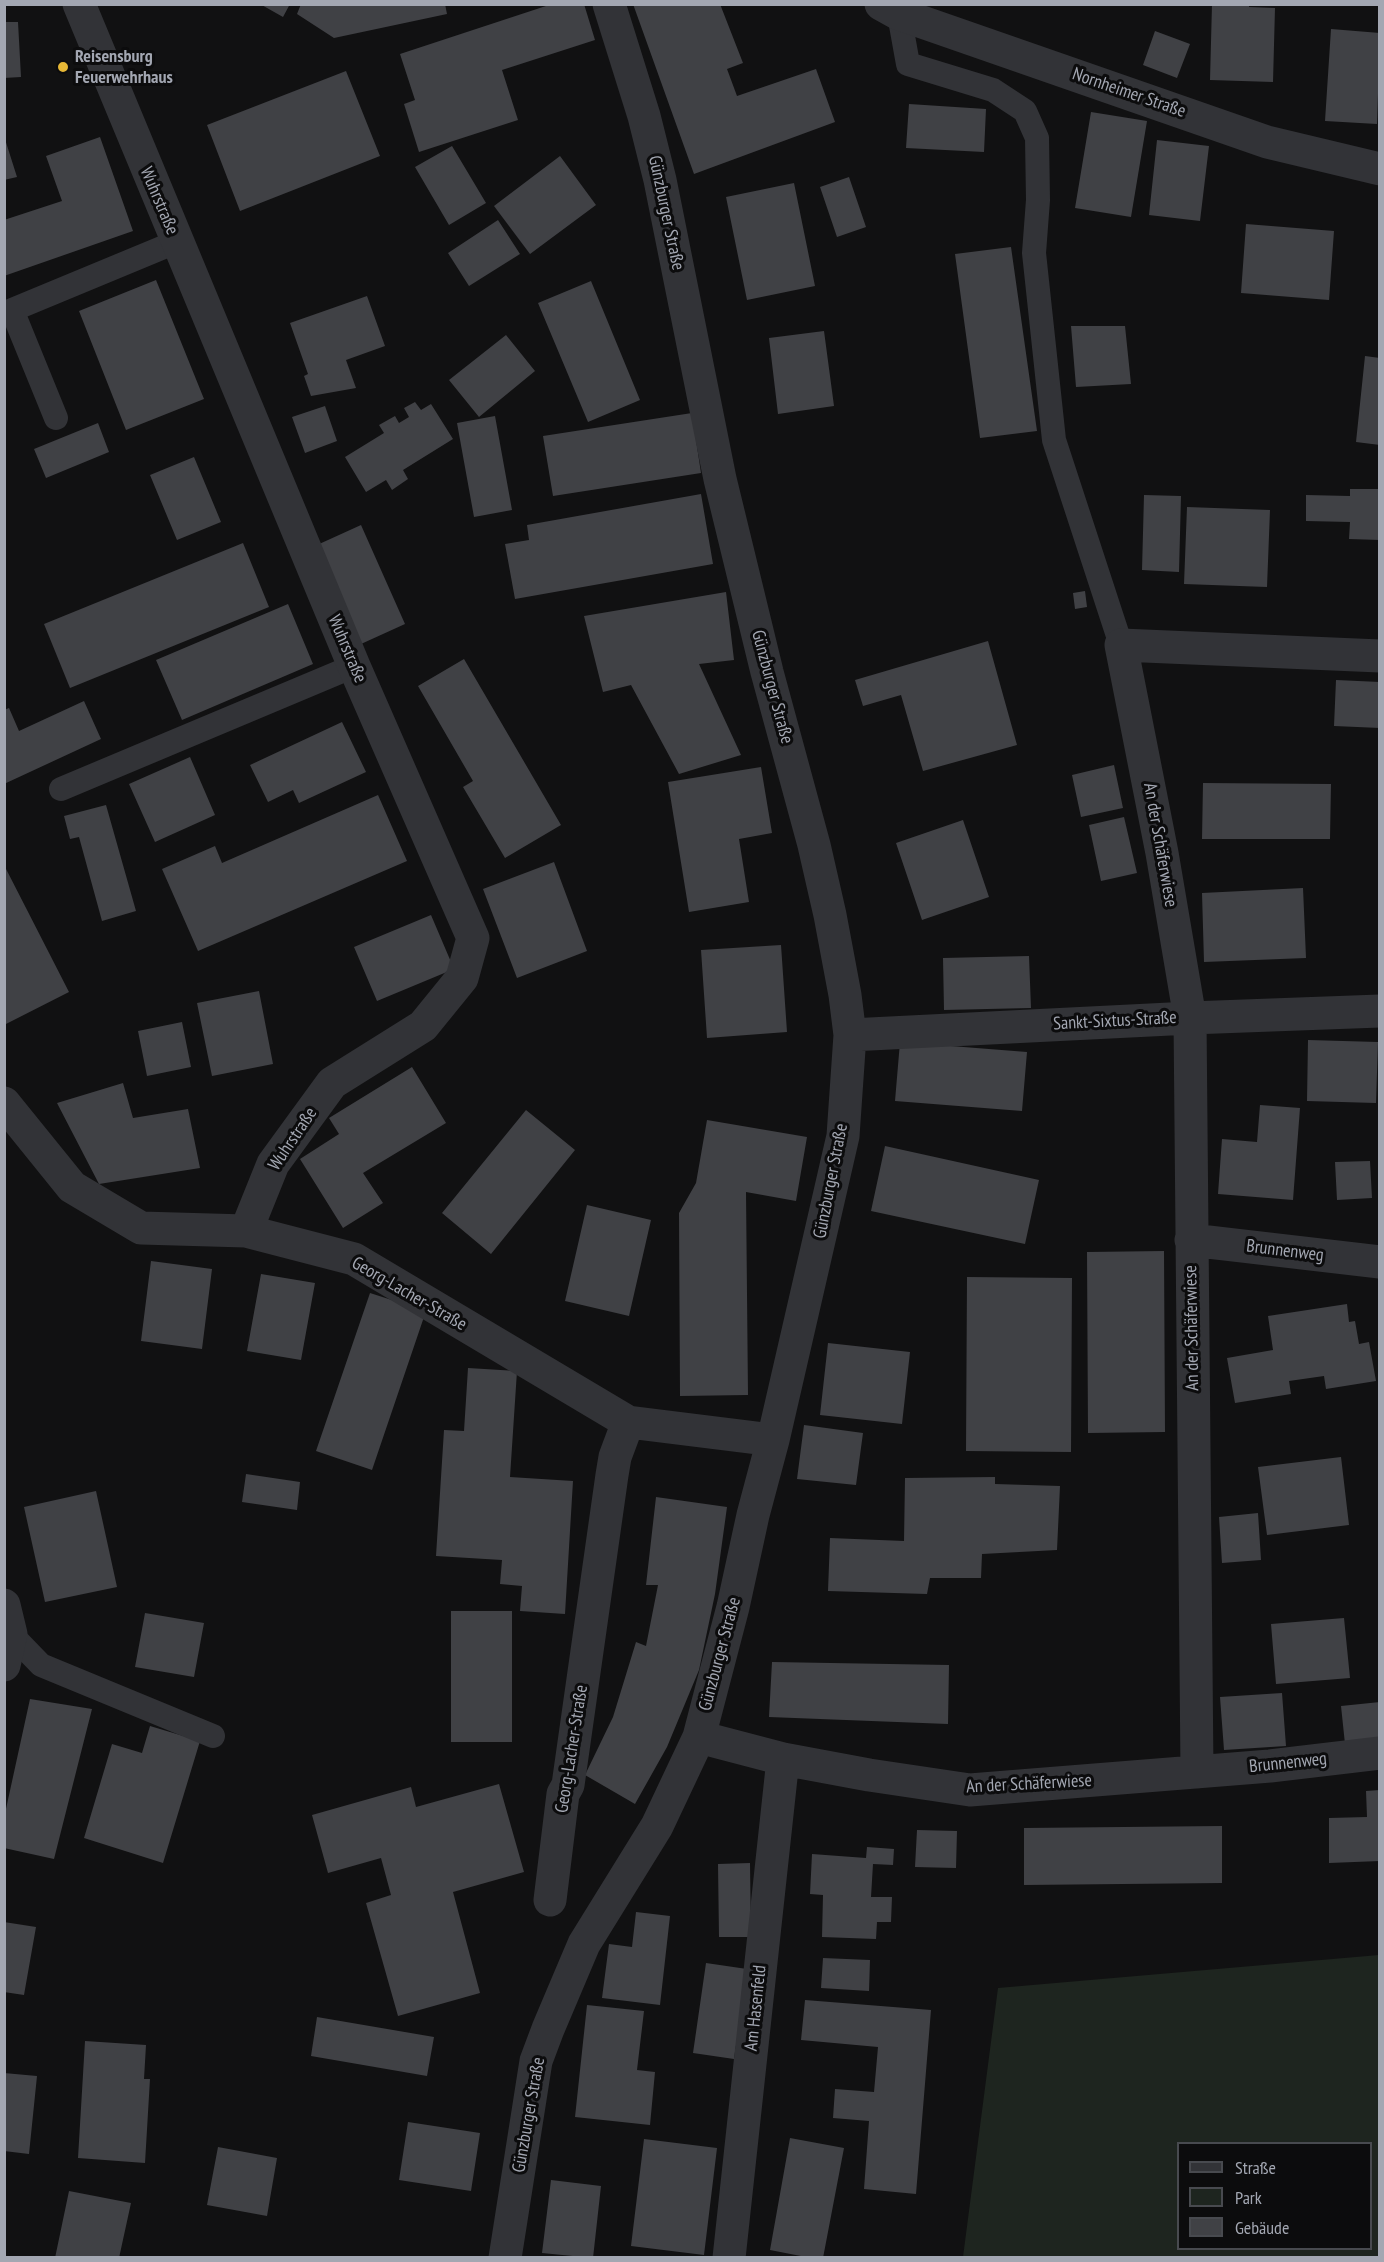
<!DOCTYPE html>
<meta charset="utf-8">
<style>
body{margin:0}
#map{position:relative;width:1384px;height:2262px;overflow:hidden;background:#111112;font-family:"PT Sans Narrow",sans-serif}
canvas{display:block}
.frame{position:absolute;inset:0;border:6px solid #a3a7b2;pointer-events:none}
.legend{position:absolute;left:1177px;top:2142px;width:195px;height:108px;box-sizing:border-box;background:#0c0c0d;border:2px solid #484a4f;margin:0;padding:8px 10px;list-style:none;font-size:18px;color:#a3a7b2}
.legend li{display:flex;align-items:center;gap:12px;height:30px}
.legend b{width:30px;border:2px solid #484a4f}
</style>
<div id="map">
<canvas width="1384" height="2262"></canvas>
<div class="frame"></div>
<ul class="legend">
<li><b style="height:8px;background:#323337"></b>Straße</li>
<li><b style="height:16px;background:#1e251f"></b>Park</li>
<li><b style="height:16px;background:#404145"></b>Gebäude</li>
</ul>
</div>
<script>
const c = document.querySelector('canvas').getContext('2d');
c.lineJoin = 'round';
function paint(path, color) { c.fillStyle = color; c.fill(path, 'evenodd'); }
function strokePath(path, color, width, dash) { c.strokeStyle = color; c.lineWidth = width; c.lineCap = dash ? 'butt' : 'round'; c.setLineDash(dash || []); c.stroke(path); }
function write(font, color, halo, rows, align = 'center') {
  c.font = font + ' "PT Sans Narrow",sans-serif'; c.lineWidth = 6; c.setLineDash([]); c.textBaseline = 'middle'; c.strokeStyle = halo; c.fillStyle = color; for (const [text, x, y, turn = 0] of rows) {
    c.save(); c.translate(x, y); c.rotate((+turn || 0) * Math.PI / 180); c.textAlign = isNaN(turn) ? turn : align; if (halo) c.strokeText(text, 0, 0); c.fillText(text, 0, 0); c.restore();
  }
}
paint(new Path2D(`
 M1379,1955V2257H963L998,1988ZM1178,2144H1370V2248H1178Z`), '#1e251f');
paint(new Path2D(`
 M260,4H290L283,17Z
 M301,4H445L447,14L334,38L297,14Z
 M552,4H584L595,40L502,70L518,120L419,152L404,104L415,100L400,54Z
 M633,4H720L743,63L727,69L737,96L816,69L835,122L694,174Z
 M1212,4H1249V7L1275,8L1273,82L1210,80Z
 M4,22H18L21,77L4,78Z
 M1331,29L1380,33L1377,124L1325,121Z
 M1155,31L1190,44L1177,78L1143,65Z
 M346,71L380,156L240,211L207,125Z
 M909,104L986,109L984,152L906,148Z
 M1091,112L1147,121L1131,217L1075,208Z
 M4,136L17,177L4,180Z
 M100,137L133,231L4,276V220L62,201L46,156Z
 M1157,140L1209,146L1200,221L1149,215Z
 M452,146L486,203L449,225L415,167Z
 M560,156L596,205L530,254L494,206Z
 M849,177L866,227L837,237L820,187Z
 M794,183L815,286L747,300L726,197Z
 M498,220L520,254L469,286L448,253Z
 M1246,224L1334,231L1329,300L1241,293Z
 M1011,247L1037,431L980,438L955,254Z
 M156,280L204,399L126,430L79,311Z
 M591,281L640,400L588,422L538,303Z
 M367,296L385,346L346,360L356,388L311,396L304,376L308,374L290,323Z
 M1071,326H1125L1131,384L1076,387Z
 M824,331L834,406L778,414L769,338Z
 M506,335L535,371L479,417L449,380Z
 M1365,356L1380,358V445L1356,442Z
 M415,402L421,410L431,404L453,439L403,470L408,479L392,490L386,480L366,492L345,457L384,433L379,425L395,416L399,423L409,417L404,408Z
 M325,406L337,441L305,453L292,417Z
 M692,413L701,473L553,496L543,436Z
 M495,416L512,510L474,517L457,423Z
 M98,423L109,452L46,478L34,449Z
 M194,457L221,522L177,540L150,475Z
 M1350,489H1380V540L1349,539L1350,522L1306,521V495L1350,496Z
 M701,494L713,564L515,599L505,544L529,540L527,525Z
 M1144,495L1181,496L1179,572L1142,570Z
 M1187,507L1270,510L1267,587L1184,584Z
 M361,525L405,624L361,644L317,545Z
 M243,543L269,607L70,688L44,624Z
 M1085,591L1087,607L1075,609L1073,593Z
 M726,592L734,660L699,664L741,755L679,774L631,685L603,692L584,616Z
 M288,604L313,664L182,720L156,660Z
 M988,641L1017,745L923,771L901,695L863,706L855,680Z
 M464,659L561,825L505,858L463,787L473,781L418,686Z
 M1336,680L1380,682V728L1334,726Z
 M84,701L101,739L4,784V710L9,708L19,731Z
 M342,722L366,772L299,803L293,790L268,802L250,765Z
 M190,757L215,815L155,842L129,784Z
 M1114,765L1123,808L1081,817L1072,775Z
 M761,767L772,833L739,839L749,902L689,912L668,782Z
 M1203,783L1331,784L1330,839H1202Z
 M378,795L407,861L198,951L162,869L215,846L222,863Z
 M106,805L136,911L102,921L79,837L70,839L64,816Z
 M1124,817L1137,873L1101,881L1089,825Z
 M963,820L989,897L922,920L896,843Z
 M554,862L587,951L517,978L483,889Z
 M4,865L69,992L4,1025Z
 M1303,888L1306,958L1204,962L1202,893Z
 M431,915L454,969L377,1001L354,947Z
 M781,945L787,1032L707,1038L701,950Z
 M1029,956L1031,1008L944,1010L943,958Z
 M259,991L273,1064L212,1076L197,1003Z
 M182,1022L191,1067L147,1076L138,1031Z
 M1308,1040L1378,1042L1376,1103L1307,1101Z
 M900,1042L1027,1052L1022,1111L895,1101Z
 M412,1067L446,1123L363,1173L383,1203L343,1228L300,1159L339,1134L329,1118Z
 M123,1083L133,1118L188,1109L200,1168L99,1184L57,1103Z
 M1260,1105L1300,1108L1293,1200L1218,1194L1222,1139L1257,1142Z
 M526,1110L575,1150L491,1254L442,1213Z
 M707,1120L807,1137L796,1201L746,1192L748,1395L680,1396L679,1213L696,1183Z
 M885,1146L1039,1180L1025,1244L871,1211Z
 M1370,1161L1372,1198L1337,1200L1335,1162Z
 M587,1205L651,1220L629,1316L565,1301Z
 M1164,1251L1165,1432L1088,1433L1087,1252Z
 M151,1261L212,1269L202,1349L141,1341Z
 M261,1274L315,1283L301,1360L247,1351Z
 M967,1277L1072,1278L1071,1452L966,1451Z
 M370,1293L426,1311L372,1470L316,1451Z
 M1347,1304L1349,1322L1355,1321L1359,1344L1369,1342L1376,1381L1326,1389L1324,1376L1289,1381L1291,1394L1235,1403L1227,1358L1273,1350L1268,1316Z
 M828,1343L910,1352L902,1424L820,1415Z
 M468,1368L517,1371L510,1477L573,1481L565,1614L520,1611L522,1586L500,1584L502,1560L436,1556L444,1430L464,1431Z
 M804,1425L863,1433L856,1485L797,1479Z
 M1341,1457L1349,1525L1267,1535L1258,1467Z
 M246,1474L300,1482L297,1510L242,1502Z
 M995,1477V1484L1060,1486L1057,1550L982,1554L981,1578H930L927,1594L828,1591L830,1538L904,1541L905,1478Z
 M96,1491L117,1587L45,1602L24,1507Z
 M656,1497L727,1507L715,1594L699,1670L667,1747L635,1804L585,1775L613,1717L636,1642L646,1646L658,1585H646Z
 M1258,1513L1261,1560L1222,1563L1219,1517Z
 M451,1611H512V1742H451Z
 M145,1613L204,1623L194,1677L135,1667Z
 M1344,1618L1350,1678L1276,1684L1271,1624Z
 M772,1662L949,1665L948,1724L769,1717Z
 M1282,1693L1286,1746L1224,1750L1220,1697Z
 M30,1699L92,1709L54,1859L4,1848V1818Z
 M1380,1702V1741L1345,1744L1341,1706Z
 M150,1726L200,1741L163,1863L84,1838L112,1744L142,1753Z
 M499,1784L524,1872L453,1892L480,1993L398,2016L366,1903L391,1895L381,1858L328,1873L312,1815L411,1787L416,1807Z
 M1380,1790V1861L1329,1863V1818L1367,1817L1366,1791Z
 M1222,1826V1883L1024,1885V1828Z
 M917,1830L957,1831L956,1868L915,1867Z
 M867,1847L894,1849L893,1865L873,1864L871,1897H892L891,1922H877L876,1939L822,1937L823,1895L810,1894L812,1854L866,1858Z
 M750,1863L751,1937H719L718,1864Z
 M636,1912L670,1916L660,2005L602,1998L609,1944L632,1947Z
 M4,1922L36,1927L24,1995L4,1992Z
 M823,1958L870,1960L869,1991L821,1988Z
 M706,1963L747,1969L734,2059L693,2053Z
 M805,2000L931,2010L916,2194L864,2189L869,2121L833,2118L835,2089L874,2092L878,2047L801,2040Z
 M587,2005L644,2011L637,2070L655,2072L650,2125L575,2117Z
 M317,2017L434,2037L427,2076L311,2056Z
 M85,2041L146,2045L144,2079H150L145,2163L78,2158Z
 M4,2073L37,2076L29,2154L4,2151Z
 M408,2122L480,2133L471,2191L399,2180Z
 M790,2138L844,2148L823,2258H811L770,2250Z
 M644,2139L717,2148L704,2255L631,2246Z
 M218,2147L277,2158L267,2216L207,2205Z
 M551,2180L601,2186L593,2258L542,2253Z
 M69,2191L131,2203L119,2258H55Z`), '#404145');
strokePath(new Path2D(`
 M899,14L908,64L993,90L1025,111L1037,138L1038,200L1034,253L1054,440L1121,645
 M56,418L12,310L176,242
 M61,789L354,666
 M11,1634L41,1665L213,1736`), '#323337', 24);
strokePath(new Path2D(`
 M79,4L354,666L473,938L462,978L423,1026L332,1083L273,1164L246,1231
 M881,4L899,14L1267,142L1380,169
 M850,1035L1190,1018L1380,1011
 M4,1103L72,1187L141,1228L246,1231L354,1259L628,1422L773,1440
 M1191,1240L1380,1262
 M4,1605L11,1634L4,1665
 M699,1737L783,1759L869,1775L970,1790L1270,1766L1380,1753
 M1197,1772L1190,1018L1162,853L1121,645L1380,656
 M550,1900L563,1794L568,1785L612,1475L615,1457L628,1422
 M505,2258L536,2061L548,2029L584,1944L657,1826L699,1737L733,1607L753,1515L773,1440L843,1136L850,1035L845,995L830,915L814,845L767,672L720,479L660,180L644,116L609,4
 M729,2258L783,1759`), '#323337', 33);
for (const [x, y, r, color] of [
 [63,67,6,"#e6b736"]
]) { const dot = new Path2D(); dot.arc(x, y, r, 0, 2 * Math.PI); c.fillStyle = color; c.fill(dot); strokePath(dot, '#0c0c0d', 2); }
write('bold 18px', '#a3a7b2', '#0c0c0d', [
 ["Reisensburg",75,57],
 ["Feuerwehrhaus",75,78]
], 'left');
write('18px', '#a3a7b2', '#0c0c0d', [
 ["Nornheimer Straße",1129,93,19],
 ["Wuhrstraße",159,201,67],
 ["Günzburger Straße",666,213,78],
 ["Wuhrstraße",347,649,67],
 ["Günzburger Straße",772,687,75],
 ["An der Schäferwiese",1160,845,80],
 ["Sankt-Sixtus-Straße",1115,1021,-3],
 ["Wuhrstraße",293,1139,-56],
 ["Günzburger Straße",831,1181,-79],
 ["Brunnenweg",1285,1251,7],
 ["Georg-Lacher-Straße",409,1294,30],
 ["An der Schäferwiese",1192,1328,-91],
 ["Günzburger Straße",720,1654,-75],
 ["Georg-Lacher-Straße",572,1749,-81],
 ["Brunnenweg",1288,1763,-6],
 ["An der Schäferwiese",1029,1784,-3],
 ["Am Hasenfeld",756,2008,-84],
 ["Günzburger Straße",529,2115,-80]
]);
</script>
